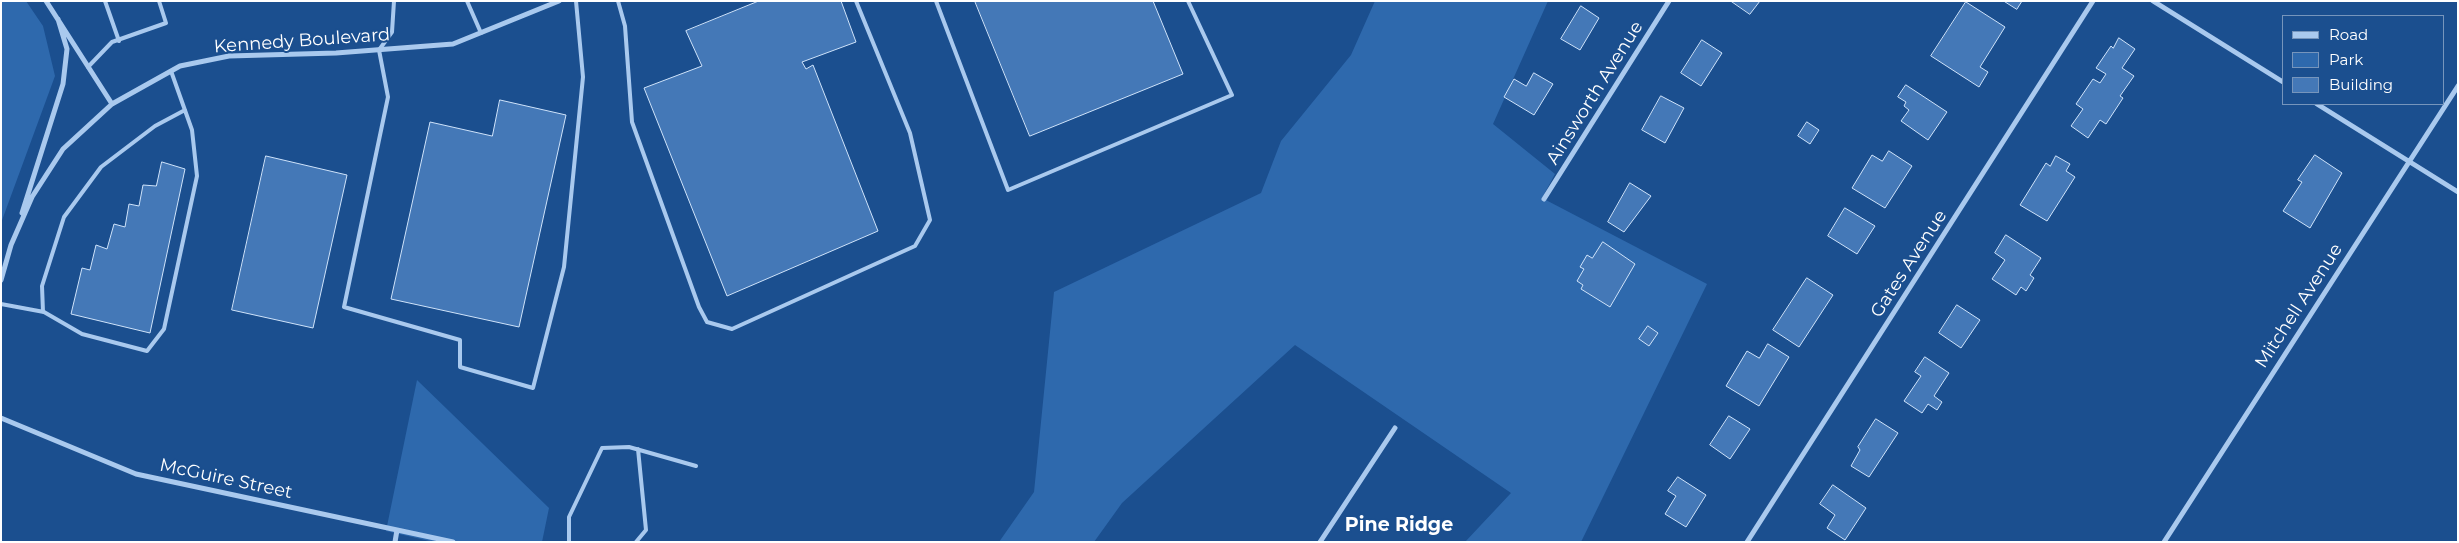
<!DOCTYPE html>
<style>
body{margin:0}
#map{position:relative;width:2459px;height:543px;overflow:hidden;background:#1b4f8f;font-family:Montserrat,sans-serif}
canvas{display:block}
.frame{position:absolute;inset:0;border:2px solid #fff;pointer-events:none}
.legend{position:absolute;left:2282px;top:15px;width:162px;height:90px;box-sizing:border-box;background:#1b4f8f;border:1px solid #7695bc;margin:0;padding:6px 9px;list-style:none;font-size:15px;color:#fff}
.legend li{display:flex;align-items:center;gap:10px;height:25px}
.legend b{width:25px;border:1px solid #7695bc}
</style>
<div id="map">
<canvas width="2459" height="543"></canvas>
<div class="frame"></div>
<ul class="legend">
<li><b style="height:6px;background:#a9c9ee"></b>Road</li>
<li><b style="height:14px;background:#2e69ad"></b>Park</li>
<li><b style="height:14px;background:#4478b7"></b>Building</li>
</ul>
</div>
<script>
const c = document.querySelector('canvas').getContext('2d');
c.lineJoin = 'round';
function paint(path, color) { c.fillStyle = color; c.fill(path, 'evenodd'); }
function strokePath(path, color, width, dash) { c.strokeStyle = color; c.lineWidth = width; c.lineCap = dash ? 'butt' : 'round'; c.setLineDash(dash || []); c.stroke(path); }
function write(font, color, halo, rows, align = 'center') {
  c.font = font + ' Montserrat,sans-serif'; c.lineWidth = 4; c.setLineDash([]); c.textBaseline = 'middle'; c.strokeStyle = halo; c.fillStyle = color; for (const [text, x, y, turn = 0] of rows) {
    c.save(); c.translate(x, y); c.rotate((+turn || 0) * Math.PI / 180); c.textAlign = isNaN(turn) ? turn : align; if (halo) c.strokeText(text, 0, 0); c.fillText(text, 0, 0); c.restore();
  }
}
paint(new Path2D(`
 M1,1H26L43,26L55,76L1,223Z
 M1375,1H1548L1493,124L1555,174L1542,198L1707,284L1581,542H1465L1511,493L1295,345L1122,503L1094,542H999L1034,492L1054,292L1261,193L1281,141L1351,55Z
 M417,380L549,508L542,542H434L386,531Z`), '#2e69ad');
const building = new Path2D(`
 M759,1H841L856,42L802,62L806,69L813,65L878,231L727,296L644,88L702,66L686,31Z
 M975,1H1153L1183,74L1030,136Z
 M1731,1H1760L1750,14Z
 M2004,1H2022L2017,9Z
 M1966,2L2005,27L1980,67L1988,72L1979,87L1931,56Z
 M1581,6L1599,18L1580,50L1561,39Z
 M2119,38L2135,49L2122,68L2134,76L2120,96L2123,98L2106,124L2100,120L2088,138L2071,126L2083,109L2076,104L2093,79L2100,83L2106,74L2096,68L2111,46L2113,48Z
 M1702,40L1722,53L1701,86L1681,73Z
 M1534,73L1553,84L1534,115L1504,97L1514,79L1526,86Z
 M1906,85L1947,112L1928,140L1901,121L1909,110L1904,106L1906,102L1898,97Z
 M1661,96L1684,108L1665,143L1642,130Z
 M500,100L566,115L519,327L391,299L430,122L492,136Z
 M1807,122L1819,130L1810,144L1798,136Z
 M1889,151L1912,166L1885,208L1852,188L1872,155L1882,161Z
 M2315,155L2342,173L2310,228L2283,211L2302,182L2298,180Z
 M266,156L347,175L313,328L232,310Z
 M2056,156L2070,164L2066,171L2075,177L2047,221L2020,205L2046,163L2050,166Z
 M162,162L185,169L150,333L71,314L82,268L90,270L96,245L107,249L114,224L125,227L129,204L139,206L143,185L156,186Z
 M1630,183L1651,196L1624,232L1608,222Z
 M1845,208L1875,226L1857,254L1828,236Z
 M2006,235L2041,258L2030,275L2034,278L2026,291L2021,287L2016,295L1992,279L2005,260L1995,253Z
 M1603,242L1635,264L1610,307L1581,289L1583,285L1577,281L1584,269L1580,267L1587,255L1592,258Z
 M1807,278L1833,295L1799,347L1773,330Z
 M1957,305L1980,320L1961,348L1939,333Z
 M1648,326L1658,333L1649,346L1639,339Z
 M1768,344L1789,357L1759,406L1726,386L1747,351L1759,358Z
 M1925,357L1949,373L1934,396L1942,402L1937,410L1928,404L1922,413L1904,401L1921,376L1915,372Z
 M1729,416L1750,429L1730,459L1710,445Z
 M1876,419L1898,433L1869,477L1851,466L1860,450L1858,447Z
 M1678,477L1706,495L1686,527L1665,514L1676,496L1668,491Z
 M1833,485L1866,508L1845,540L1827,528L1835,515L1820,504Z`);
paint(building, '#4478b7');
strokePath(building, '#cfe3fa', 1);
strokePath(new Path2D(`
 M105,1L119,41
 M394,1L392,32L379,50L388,97L344,307L460,340V367L533,388L564,267L583,77L576,1
 M467,1L481,33
 M618,1L625,26L632,122L699,307L707,322L732,329L915,246L930,220L910,133L856,1
 M936,1L1008,190L1232,95L1188,1
 M88,67L112,42L166,23L159,1
 M1,304L44,312L82,334L147,351L164,329L197,176L192,130L171,71
 M43,312L42,286L64,217L101,167L155,126L185,110
 M569,542V517L602,448L629,447L696,466
 M636,542L646,530L638,449`), '#a9c9ee', 4);
strokePath(new Path2D(`
 M46,1L112,104
 M2153,1L2283,82
 M2317,104L2458,192
 M1544,199L1669,1
 M22,213L63,84L67,49L58,19
 M1,280L11,245L32,197L63,149L112,104L180,66L229,56L336,53L453,44L559,1
 M1,418L136,474L453,542
 M395,542L397,530
 M1320,542L1395,428
 M1747,542L2093,1
 M2164,542L2458,86`), '#a9c9ee', 5);
write('18px', '#fff', '#1b4f8f', [
 ["Kennedy Boulevard",302,41,-4],
 ["Ainsworth Avenue",1595,93,-58],
 ["Gates Avenue",1909,264,-57],
 ["Mitchell Avenue",2299,306,-57],
 ["McGuire Street",226,479,12]
]);
write('bold 19px', '#fff', '#1b4f8f', [
 ["Pine Ridge",1399,525]
]);
</script>
